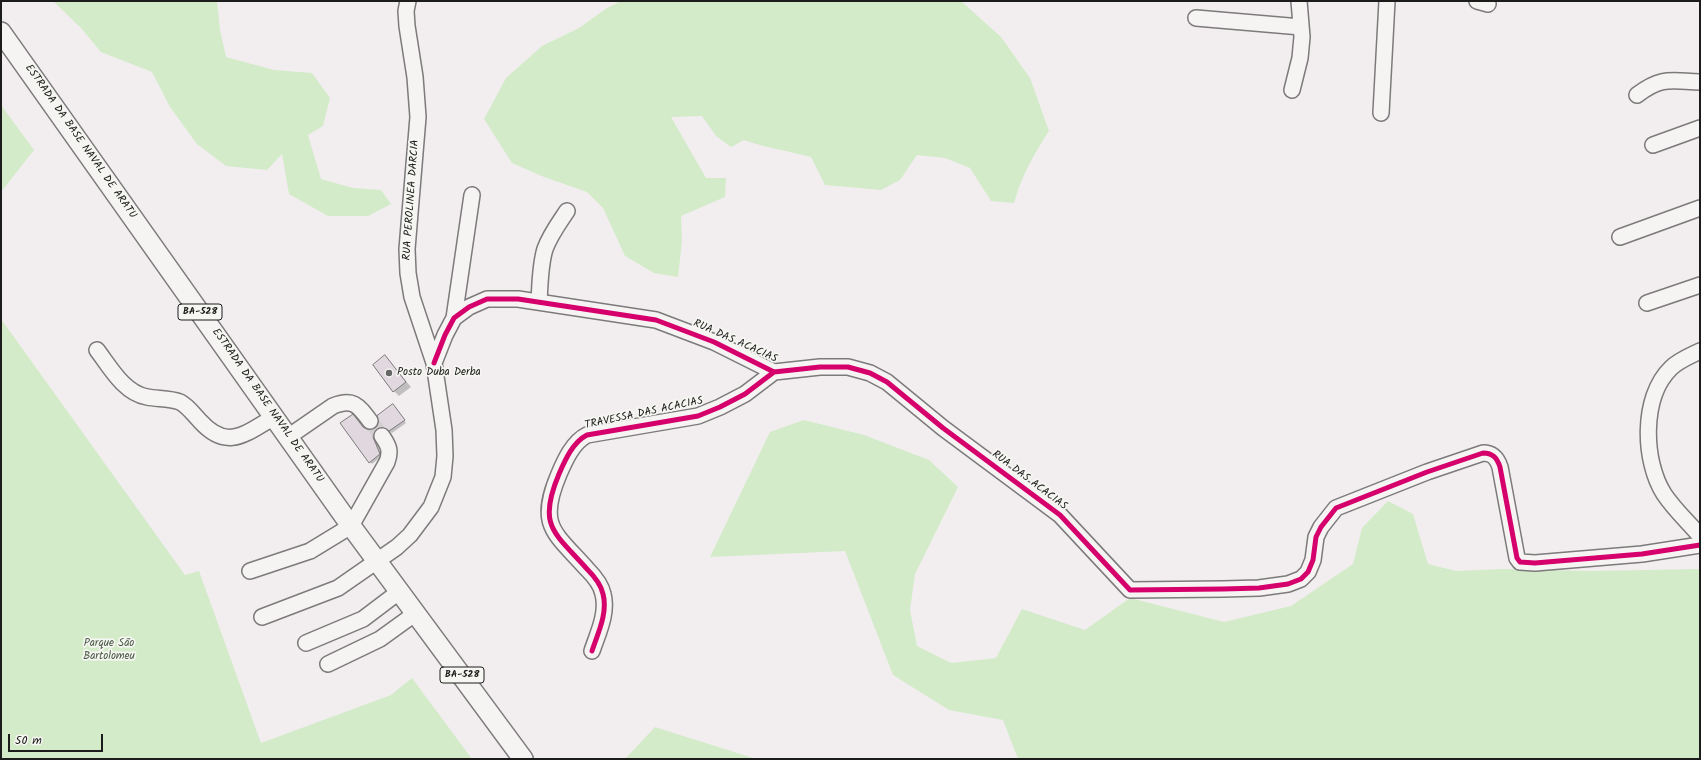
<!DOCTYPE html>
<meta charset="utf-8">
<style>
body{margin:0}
#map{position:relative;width:1701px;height:760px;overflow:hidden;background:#f2eef0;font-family:Kalam,sans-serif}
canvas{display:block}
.frame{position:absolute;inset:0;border:2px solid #1c1c1c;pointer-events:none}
.scale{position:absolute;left:8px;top:734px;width:95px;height:18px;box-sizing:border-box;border:2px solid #1c1c1c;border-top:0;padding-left:5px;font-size:12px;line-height:14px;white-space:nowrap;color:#1c1c1c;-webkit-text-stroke:3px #f6f6f2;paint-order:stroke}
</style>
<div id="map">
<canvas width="1701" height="760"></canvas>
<div class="frame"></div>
<div class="scale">50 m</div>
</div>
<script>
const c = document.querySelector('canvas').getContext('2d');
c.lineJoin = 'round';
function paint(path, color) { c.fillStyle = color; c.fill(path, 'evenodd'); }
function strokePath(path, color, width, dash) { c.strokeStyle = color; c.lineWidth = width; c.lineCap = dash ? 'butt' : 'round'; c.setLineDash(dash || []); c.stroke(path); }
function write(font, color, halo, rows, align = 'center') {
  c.font = font + ' Kalam,sans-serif'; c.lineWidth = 3.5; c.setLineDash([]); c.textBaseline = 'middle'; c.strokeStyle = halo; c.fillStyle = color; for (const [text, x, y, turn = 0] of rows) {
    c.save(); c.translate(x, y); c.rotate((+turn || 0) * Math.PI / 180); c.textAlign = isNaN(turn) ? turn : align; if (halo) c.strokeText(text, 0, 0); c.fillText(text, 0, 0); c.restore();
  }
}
paint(new Path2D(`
 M53,1H217L220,30L226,57L274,70L312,73L330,98L323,126L308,135L321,179L353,188L381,190L391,204L368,216H328L289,194L282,154L267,170L226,166L197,144L170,107L152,72L101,52L81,28Z
 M621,1H961L1001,37L1030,78L1049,131C1034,154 1021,177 1014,203L991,201L970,168L945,158L917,155L900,180L881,190L825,185L811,157C789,151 766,148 744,140L731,147L716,136L702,116L671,117L706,178H726L725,197L681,216L682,241L678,277L654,273L625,256L603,208L587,192L544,177L512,163L484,119L506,78L542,46L579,28L607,8Z
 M1,105L34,150L1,192Z
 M1,319L185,575L199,571L261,743L391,695L412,678L472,759H1Z
 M804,420L864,435L929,460L958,487L915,574L910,610L917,646L951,663L996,658L1022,609L1085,630L1130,598L1224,622L1291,606L1353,564L1362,528L1388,501L1413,514L1428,564L1456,571L1502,569L1591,571L1700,569V759H1018L1003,720L949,710L893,675L845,551L710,557L770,432Z
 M655,727L756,759H625Z`), '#d3ebc8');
paint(new Path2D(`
 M385,356L411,387L399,396L394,391Z
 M395,408L406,423L392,433L385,429L380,430L376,434L375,440L382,456L372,464L370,462L364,428L372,431L376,429Z`), '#0003');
const building = new Path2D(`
 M385,355L406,382L393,392L373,365Z
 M393,404L405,420L389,431L382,427L377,428L374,432L373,437L380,454L369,463L340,423L353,414L363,427L367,429L372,430L376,428L378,424L377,416Z`);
paint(building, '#e0d7df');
strokePath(building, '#7c7a7b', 1);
strokePath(new Path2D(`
 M370,421L382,436`), '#d2ced0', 15, [15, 8]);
const minor = new Path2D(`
 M1477,1L1488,4
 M1196,18L1301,27
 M1292,90L1300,58L1302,37L1299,1
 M1637,95C1662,76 1671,81 1700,82
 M1381,113L1387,1
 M1653,145L1700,128
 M1620,237L1700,208
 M539,302C540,285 540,265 545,249C550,235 559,223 567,211
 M1647,303L1700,285
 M454,318L472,195
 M97,350C110,367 124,393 147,397C158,399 170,398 180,402C188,406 194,415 200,421C227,451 245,434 274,417
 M1700,351C1690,356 1679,360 1671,368C1641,397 1643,461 1664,494C1674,509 1688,522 1700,536
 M434,363L445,335L454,318L469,307L487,299H518L656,320L714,342L774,372L820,367H848L870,373L887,382L943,428L1060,515L1130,590L1223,589L1259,588L1288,584L1301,579L1308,572L1313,560L1316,537L1321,527L1336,508L1427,472L1483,453C1493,453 1497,458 1500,467L1517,558L1520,562L1535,563L1642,554L1700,545
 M288,437L333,406C353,398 358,405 370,421
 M250,571L310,551L351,526L387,462C391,451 389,446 382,436
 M262,617L338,588L397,547L410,535L431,507L443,477L445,456L444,430L434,363L412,297L408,273L407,249L418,117L415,77L407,26L406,11L408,1
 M306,643L363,619L400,591
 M592,651C598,633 608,613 603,594C601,584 594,576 587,569C554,532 537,526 559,474C565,460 573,442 587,435L698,416L720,407L745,394L774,372
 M328,664L380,639L416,613`);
const major = new Path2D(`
 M1,32L351,526L523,759`);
strokePath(minor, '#7c7a7b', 18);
strokePath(major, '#7c7a7b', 22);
strokePath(minor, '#f5f4f3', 15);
strokePath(major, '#f5f4f3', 19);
strokePath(new Path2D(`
 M434,363L445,335L454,318L469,307L487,299H518L656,320L714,342L774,372L820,367H848L870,373L887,382L943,428L1060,515L1130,590L1223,589L1259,588L1288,584L1301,579L1308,572L1313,560L1316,537L1321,527L1336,508L1427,472L1483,453C1493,453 1497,458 1500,467L1517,558L1520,562L1535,563L1642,554L1700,545
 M592,651C598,633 608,613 603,594C601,584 594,576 587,569C554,532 537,526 559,474C565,460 573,442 587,435L698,416L720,407L745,394L774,372`), '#d6006c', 5);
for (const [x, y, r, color] of [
 [389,373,4,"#676666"]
]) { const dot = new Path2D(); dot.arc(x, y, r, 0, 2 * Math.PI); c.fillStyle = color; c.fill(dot); strokePath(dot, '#f6f6f2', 1.5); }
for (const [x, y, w] of [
 [200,312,44],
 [462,675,44]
]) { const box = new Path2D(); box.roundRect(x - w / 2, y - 8, w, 16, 3); c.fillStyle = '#f6f6f2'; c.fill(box); strokePath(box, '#1c1c1c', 1); }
write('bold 10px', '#1c1c1c', null, [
 ["BA-528",200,312],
 ["BA-528",462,675]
]);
write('11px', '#1c1c1c', '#f6f6f2', [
 ["ESTRADA DA BASE NAVAL DE ARATU",80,142,55],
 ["RUA PEROLINEA DARCIA",412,200,-86],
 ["RUA DAS ACACIAS",735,342,24],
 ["ESTRADA DA BASE NAVAL DE ARATU",267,406,55],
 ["TRAVESSA DAS ACACIAS",644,414,-12],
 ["RUA DAS ACACIAS",1029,481,37]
]);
write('11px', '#1c1c1c', '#f6f6f2', [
 ["Posto Duba Derba",397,373]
], 'left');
write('11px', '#4b5a46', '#f6f6f2', [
 ["Parque São",109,644],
 ["Bartolomeu",109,657]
]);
</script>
